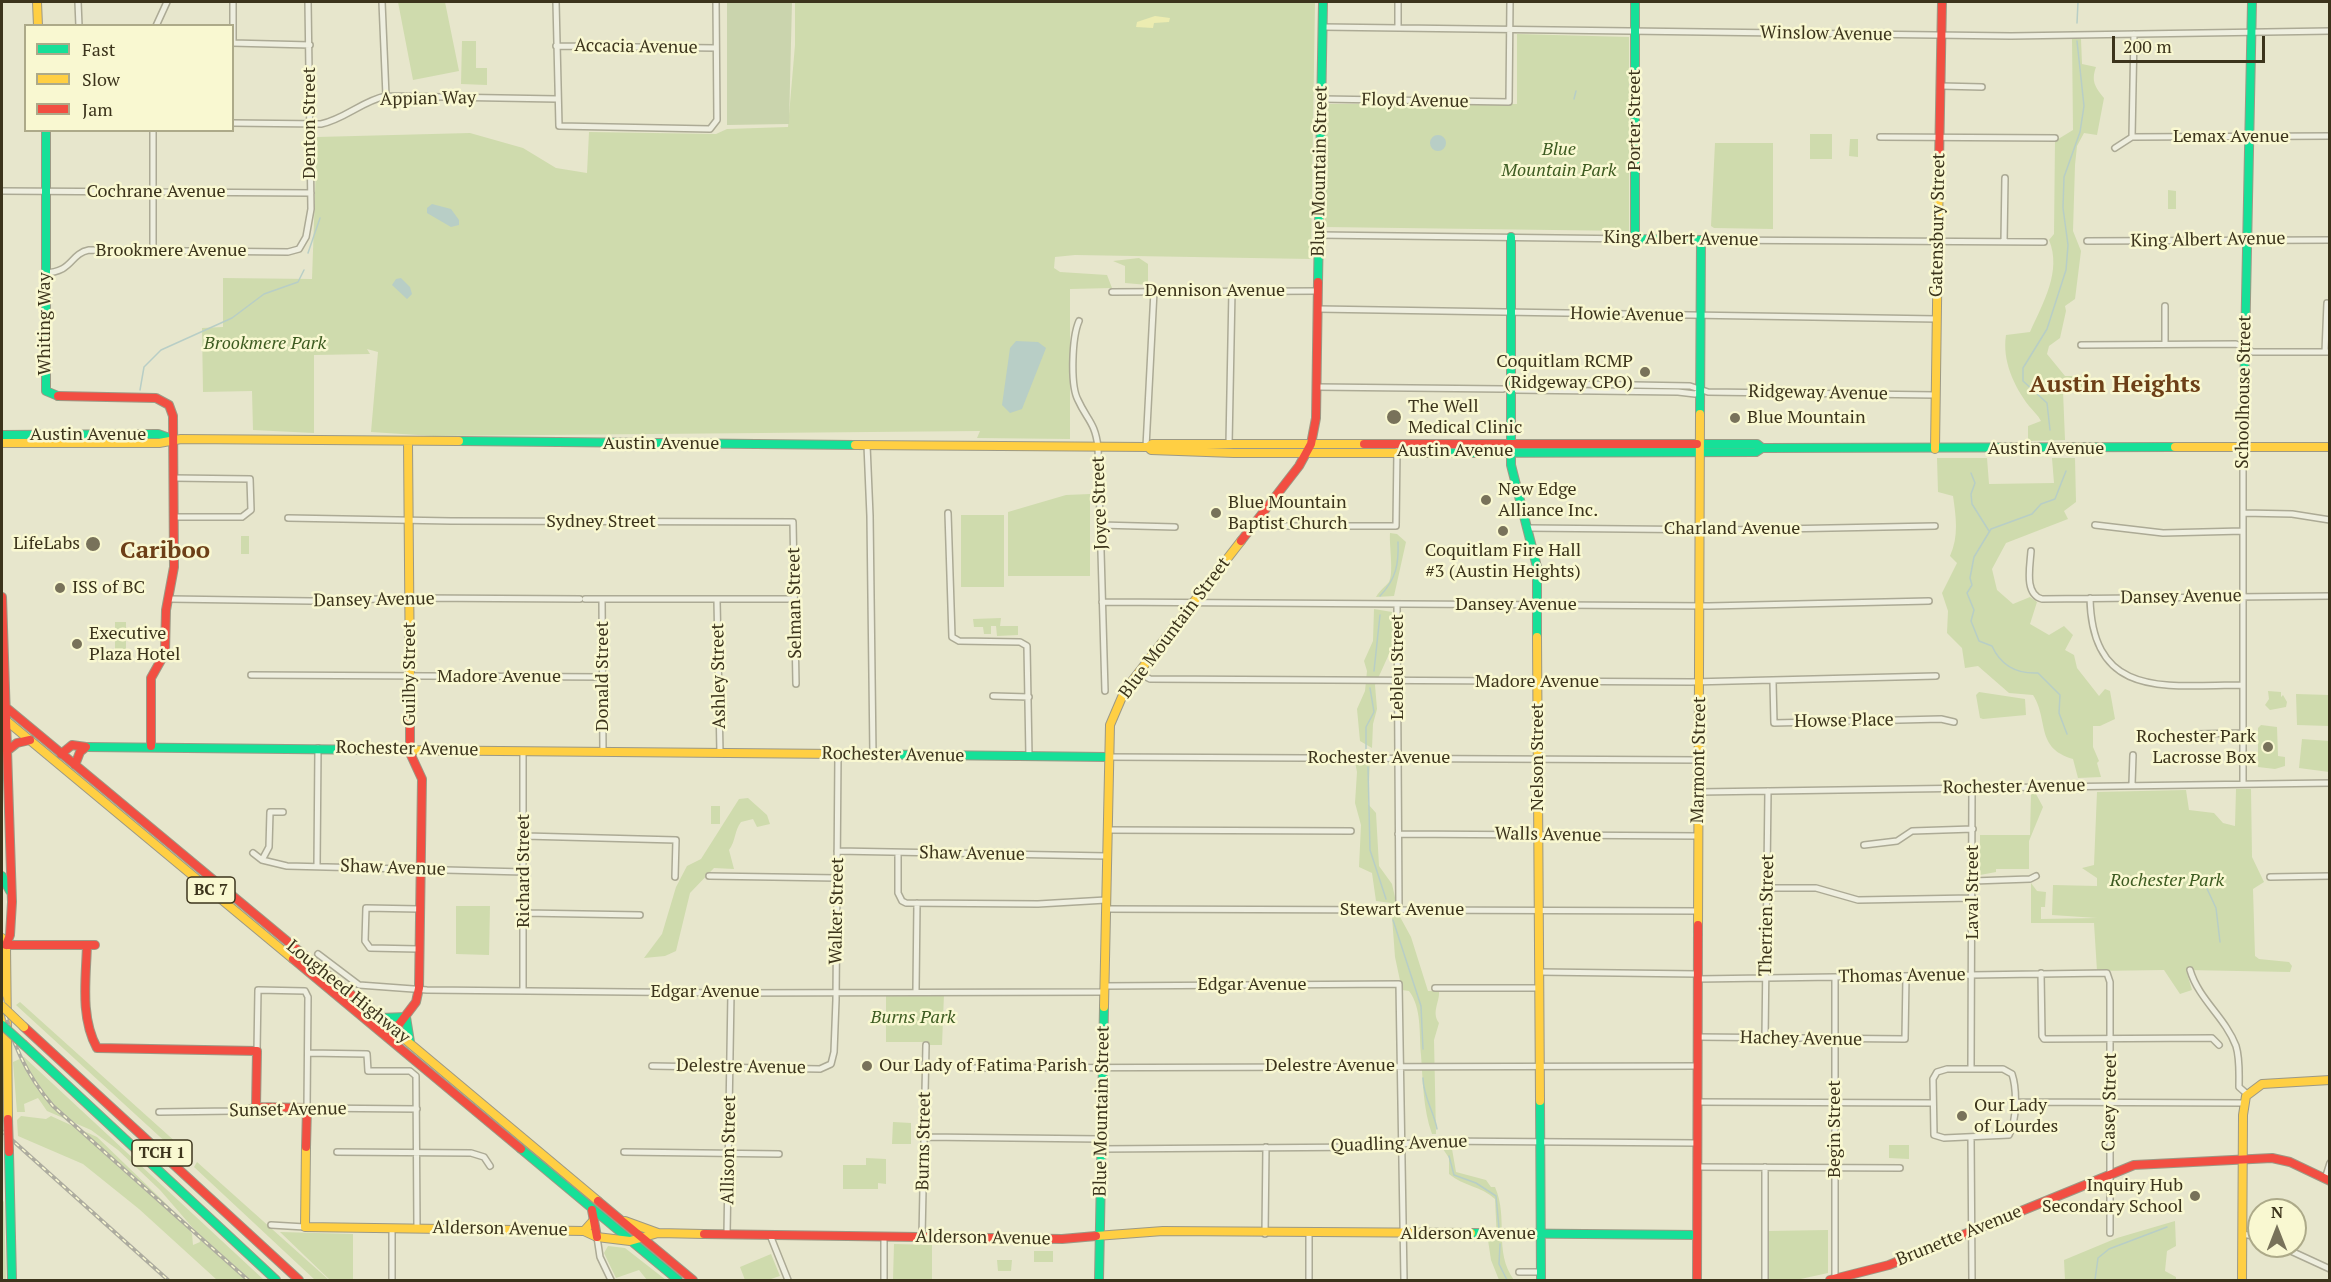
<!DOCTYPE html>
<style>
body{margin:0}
#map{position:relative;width:2331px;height:1282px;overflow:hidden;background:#e7e6cc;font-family:"PT Serif",serif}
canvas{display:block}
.frame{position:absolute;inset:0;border:3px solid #3c341c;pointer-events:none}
.legend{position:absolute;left:24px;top:24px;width:210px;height:108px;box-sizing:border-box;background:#f9f8d1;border:2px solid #adaa89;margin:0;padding:8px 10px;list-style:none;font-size:18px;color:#3c341c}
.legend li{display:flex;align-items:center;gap:12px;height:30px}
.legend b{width:30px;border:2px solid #adaa89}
.north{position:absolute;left:2247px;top:1198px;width:60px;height:60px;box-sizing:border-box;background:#f9f8d1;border:2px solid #adaa89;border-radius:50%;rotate:0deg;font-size:16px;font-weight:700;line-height:24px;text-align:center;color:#3c341c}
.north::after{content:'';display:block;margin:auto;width:21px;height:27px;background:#78725a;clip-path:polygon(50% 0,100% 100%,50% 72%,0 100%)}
.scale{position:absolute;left:2112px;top:36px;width:153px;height:27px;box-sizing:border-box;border:3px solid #3c341c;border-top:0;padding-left:8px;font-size:18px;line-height:21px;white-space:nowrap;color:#3c341c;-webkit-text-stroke:4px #f9f8d1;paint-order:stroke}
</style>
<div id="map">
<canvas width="2331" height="1282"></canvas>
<div class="frame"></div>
<ul class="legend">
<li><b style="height:8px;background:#16e098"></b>Fast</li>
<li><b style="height:8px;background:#ffcf43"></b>Slow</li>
<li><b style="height:8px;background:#f24e42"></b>Jam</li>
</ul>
<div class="north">N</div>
<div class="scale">200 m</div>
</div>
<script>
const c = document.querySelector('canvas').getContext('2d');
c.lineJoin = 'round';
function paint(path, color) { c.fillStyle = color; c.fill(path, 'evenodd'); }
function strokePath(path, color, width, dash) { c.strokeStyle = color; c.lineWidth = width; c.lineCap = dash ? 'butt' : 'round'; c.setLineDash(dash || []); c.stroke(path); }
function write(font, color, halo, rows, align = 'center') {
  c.font = font + ' "PT Serif",serif'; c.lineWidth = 5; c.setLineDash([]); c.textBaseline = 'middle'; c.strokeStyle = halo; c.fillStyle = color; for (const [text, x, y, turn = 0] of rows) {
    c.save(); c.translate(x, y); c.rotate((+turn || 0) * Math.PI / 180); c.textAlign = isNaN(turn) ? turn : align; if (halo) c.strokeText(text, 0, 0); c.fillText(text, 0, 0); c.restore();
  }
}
paint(new Path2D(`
 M398,2H445L459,71L413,80Z
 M795,2H1315L1311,259L1075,255L1055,257L1054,268L1060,272L1107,275L1112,288L1070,289V439L977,438L980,431L433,436L371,432L378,352L367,349L370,354L314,355V433L253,430L252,391L203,392L202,328L223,327V278L312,279L317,137L470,133L523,148L556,168L587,173L589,132L716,134L727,129L788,127L795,45Z
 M1517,34L1629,37V231L1325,227L1326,104H1517Z
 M2072,38L2081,39L2082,64L2096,67C2091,81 2095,87 2104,98L2097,135L2084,133L2077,146L2075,165L2073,231L2081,251L2075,299L2065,306L2066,311L2060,338L2049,346L2047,354L2065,376H2087L2085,392L2063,391L2065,440L2028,441V426L2041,421C2038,415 2033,411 2029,406C2014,386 2002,361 2006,335L2030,332C2043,303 2062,271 2049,240L2054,234L2055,141L2073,130Z
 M462,41H476V68H487V85L461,84Z
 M1810,134H1832V159H1810Z
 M1850,139H1858V157L1849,156Z
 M1715,143H1773V229L1714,228L1711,226Z
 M2168,190L2176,191V209H2168Z
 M1139,258L1148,264V285L1125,283V266L1113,261Z
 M1937,458H1987L1989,484L2054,483L2052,458H2075L2076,502L2064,511L2068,519L2006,543L1992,569L1997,590L2013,604L2030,597L2037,602L2030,624L2049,635L2064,626L2073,635L2065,650L2074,655L2077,668L2099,696L2105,689L2110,691L2115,719L2100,726H2093V747L2099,761L2097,763L2101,777L2078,778L2073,759C2035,748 2049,720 2033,695L2009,693L1978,666L1965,668L1962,648L1947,633L1948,611L1942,593L1957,563L1950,556C1959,536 1956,517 1953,496L1938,492Z
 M1090,494V576H1008V512L1066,495Z
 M961,515H1004V587H961Z
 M1390,533L1397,534L1406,542L1394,596L1376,597C1380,590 1385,587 1389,582C1394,573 1389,545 1390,533Z
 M241,536H249V554H241Z
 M1374,609L1392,612L1394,643L1375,685L1377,709L1373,724L1372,748L1360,741L1357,709L1365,691L1367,671L1364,661L1373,641Z
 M1001,618L1000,626H1018V635L997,636L996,626H991V634H984L983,627H974L973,619Z
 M115,622H126V649H115Z
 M2268,691L2281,692V697L2283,695L2287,702L2286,707L2270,710L2265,705L2269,699Z
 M1979,692L2025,699L2026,715L1983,719L1980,718L1976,695Z
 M2296,694L2329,695V726L2297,725Z
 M2261,725L2277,727L2278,756L2285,757V766L2275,769L2258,767V728Z
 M2302,739L2329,741V772L2299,768Z
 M1370,761L1368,804L1376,813L1379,866L1392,884L1399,915L1411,937L1428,991H1439C1440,1002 1431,1012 1439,1023L1434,1040L1436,1134H1432C1423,1109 1423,1081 1421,1055C1419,1034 1422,1008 1409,991L1402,990L1395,957L1391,903L1376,901L1372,873L1359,867L1361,825L1355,803L1357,772L1355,762Z
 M2236,789H2251L2252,857L2264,882L2253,889L2255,956L2259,959L2289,962L2292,966L2290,972L2186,970L2192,990L2180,994L2164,970L2097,971L2094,923H2031V883L2037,891L2046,892L2045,907H2041V919L2097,918L2052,915L2053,885L2097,886V878L2082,868L2094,865L2097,792L2186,790L2189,810L2214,813L2223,823L2235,826Z
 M2031,794H2036L2043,807L2029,841V869H1996V872L1980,875V835H2030Z
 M748,798L767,815L770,824L757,827L753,819L741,822C734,831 736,841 729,850L734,869L714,868L690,893L676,951L665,956L644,958L662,934L676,887L687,866L701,859L739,799Z
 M711,806H720V824H711Z
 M456,906H490L489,955L456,954Z
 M886,994H944L942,1045H926V1042H886Z
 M20,1002L188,1153L183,1158L16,1005Z
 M24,1057L264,1280H217L139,1209L83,1164L18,1136L17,1120L21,1116L46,1119L51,1116L97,1137L186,1223L192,1234L193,1245L200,1242L199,1235L160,1190L118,1150L91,1130L47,1111L38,1098L24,1104L25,1112H17L13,1062Z
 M893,1122L911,1123V1144H892Z
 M1889,1145H1909V1159L1889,1158Z
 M1443,1149H1452L1456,1172L1486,1180L1491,1187H1495C1509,1219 1493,1251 1514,1280H1499L1491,1260L1488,1240L1497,1239L1495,1199C1481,1186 1463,1186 1449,1174V1158Z
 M866,1158L886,1159V1184L878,1183V1189H843V1165H866Z
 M197,1162L329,1280H315L194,1167Z
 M2,1199L4,1202L6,1280H2Z
 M2175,1221L2176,1246L2167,1251L2165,1271L2176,1277V1280H2065L2064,1260L2117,1238Z
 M1828,1230V1273L1796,1280H1769L1768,1231Z
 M280,1232L353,1234V1280H330Z
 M894,1244L932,1245V1280H893Z
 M608,1246L625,1248L666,1280H647L639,1270L616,1278L604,1253Z
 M1034,1251H1053V1262H1034Z
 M771,1254L780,1276L768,1280H745L740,1267Z
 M1012,1260L1011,1271H998L997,1260Z`), '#cfdbad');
paint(new Path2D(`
 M1155,16L1170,18L1169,22L1154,23L1153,28L1136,27L1137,22Z`), '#ececb1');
paint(new Path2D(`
 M727,2H792L789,124L727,125Z`), '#cad4ad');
paint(new Path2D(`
 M1430 143a8 8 0 1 1 16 0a8 8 0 1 1-16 0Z
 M432,204L451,209L459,220V225L451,227L427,213V208Z
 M401,278L410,287L412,294L407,299L392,285L396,279Z
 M1016,341L1038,342L1046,348L1022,409L1010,413L1002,405L1010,348Z`), '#b8cec6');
strokePath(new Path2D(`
 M2077,23L2078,2
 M1574,99L1576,91
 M308,253L320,218
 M140,390L144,367L161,350L232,318L264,294L298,282L304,270
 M2050,430L2047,403L2023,381V368L2047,329L2066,270L2068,245L2063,208L2064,177L2080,132L2084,106L2077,41
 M2066,471L2055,499L2041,504L2032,514L1991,529L1974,557L1970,578L1972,585L1967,593L1974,610L1971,621L1979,641L1992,646C2001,666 2016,674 2038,673L2060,695L2059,713L2067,734
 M1971,473L1975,483L1971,494L1972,504L1989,531
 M1380,596C1396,579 1399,564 1398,542
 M1374,671L1380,615
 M1366,749V727L1374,712L1370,688
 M1368,767L1370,850L1386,899
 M2203,880L2216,908L2220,942
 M1393,920L1421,1006L1423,1049
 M1423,1078C1423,1096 1434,1112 1437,1129
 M1449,1156L1454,1175L1476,1183L1496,1196L1499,1228
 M1500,1244L1499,1264L1507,1280
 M2095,1280L2098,1258L2109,1249L2167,1227`), '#b8cec6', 1.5);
const street = new Path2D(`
 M78,2L79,26
 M382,2L386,96
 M556,2L559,126L710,129L717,120L716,2
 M156,26L167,2
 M1323,27L2011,36L2330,31
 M1398,28V2
 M232,43L310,45
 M233,43V2
 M556,46L716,48
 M1941,86L1982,87
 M1322,99L1509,102L1510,2
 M232,123L321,124C345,119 362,101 386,96L557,99
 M153,130V249
 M1880,137L2055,138
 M2132,137L2330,136
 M2115,148L2132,137L2134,34
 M2,191L311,193
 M1319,235L1635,239
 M1701,240L2044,242
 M2087,241L2330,240
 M2004,242L2005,178
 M44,273C74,272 69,254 89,250L288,252L299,249L306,237L311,209L308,2
 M1112,292L1318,291
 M1318,309L1937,319
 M1079,321C1072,337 1070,385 1078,400C1087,420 1095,422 1098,447L1105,691
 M2165,344V306
 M2081,345L2236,344L2253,352H2330
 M2325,352L2327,303
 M1317,387L1503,389L1521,383L1690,386L1708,392L1935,395
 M1512,387L1517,390L1678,392L1695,394L1701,391
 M1229,444L1232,290
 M867,445L870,516L873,755
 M1146,447L1154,291
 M2243,447V782
 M173,478L250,479L251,510L242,517H173
 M948,513L952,637L959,641L1020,642L1027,646L1029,757
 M2243,513L2292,514L2330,520
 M288,518L451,521L793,522L796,684
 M1257,521L1270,526H1396L1397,451
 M1100,525L1175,527
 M2095,525L2163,533L2243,531
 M1528,528L1727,530L1935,526
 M2031,551C2030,567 2024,594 2042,599L2330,596
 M2090,598C2092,701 2168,685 2243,685
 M169,599L311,601L416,598L580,599
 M585,599H794
 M602,599L603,752
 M717,600L720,753
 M1102,602L1709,606L1929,601
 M1397,604L1399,910
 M1139,673L1150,679L1691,682L1936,676
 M251,675L603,677
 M1773,682L1774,723L1941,719L1954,722
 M993,696L1029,697
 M2196,734L2243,733
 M1107,757L1700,760
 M2132,784L2133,755
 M1699,792L2330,783
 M1107,830L1351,831
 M1398,834L1698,836
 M525,836L676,840L675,877
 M1864,845L1897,841L1912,831L1973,829
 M837,851L1107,856
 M253,853L262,860L287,866L524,872
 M898,853V893L902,901L906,903L1038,904L1106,900
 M262,860L269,847L270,812H283
 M317,866L318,748
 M709,876L837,878
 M2270,877L2330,876
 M1973,881L2030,879L2036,876
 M1767,888H1816L1858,900L1973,898
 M1106,909L1698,911
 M524,913L640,915
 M418,949L370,948L365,941L366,908L419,909
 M318,954L359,985L427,990L731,993L1104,992
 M2190,970C2199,1000 2225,1017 2236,1046C2240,1059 2239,1073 2239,1087L2247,1094
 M1539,972L1697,974
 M2041,973L2042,1036L2044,1039L2212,1038L2219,1045
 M1835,977V1280
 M1698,979L2107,973L2110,982V1233
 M1104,986L1399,984L1404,1280
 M1435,988H1539
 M523,990V751
 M916,990L917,903
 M1697,1037L1905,1039L1906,976
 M1765,1038L1768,791
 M257,1051L258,990L305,991L308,997L307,1108L417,1109
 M308,1053L367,1054L368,1071H410L416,1076L417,1228
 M652,1066L820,1069L831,1064L834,1052L836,1000L838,755
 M963,1068L1697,1066
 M1971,1068L1972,787
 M2003,1069L2012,1074C2017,1089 2017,1121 2009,1135L1944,1138L1934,1135L1933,1079L1937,1072L1947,1069Z
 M1697,1102L1933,1103
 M2014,1102L2244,1103
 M159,1112L233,1111L256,1107
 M924,1137L1101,1139
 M1971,1137L1972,1280
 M1101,1149L1371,1147L1434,1141L1697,1143
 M337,1152L471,1153L484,1157L490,1166
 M624,1152L779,1154
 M1697,1167L1900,1168
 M1765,1167V1280
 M2325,1179L2330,1163
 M271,1225L305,1227
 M727,1234L731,993
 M1265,1234L1266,1147
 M1309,1234V1280
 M2242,1234L2259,1237
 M770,1235L788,1280
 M597,1237L600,1257L611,1280
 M922,1237L926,1045
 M2280,1246L2330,1269
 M1519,1272H1541
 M392,1280V1228
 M884,1280V1237`);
const fast = new Path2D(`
 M1635,2V239L1701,240L1700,414
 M46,130V391L58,396
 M1511,237V465L1537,567V637
 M1318,282L1323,2
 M2,435L158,434L172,439
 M459,441L855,445
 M1697,444H1757L1762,448L2175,447
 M2243,447L2252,2
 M1432,453L1756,452L1762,448
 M86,747L387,750
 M841,754L1107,757
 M2,876L10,891
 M380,1018L406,1017L410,1042
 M24,1045L276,1280
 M1540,1101L1541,1280
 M521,1149L678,1280
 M9,1152L12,1280
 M1471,1233L1697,1235
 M1099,1280L1104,1007`);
const slow = new Path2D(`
 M37,2L38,26
 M408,442L410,686
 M2,443H159L181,439L459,441
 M855,445L1148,447L1152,444H1364
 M1148,447L1151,450L1234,453H1432
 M2175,447H2330
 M1935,449L1939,163
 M1537,637L1540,1101
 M2,717L293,959
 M387,750L841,754
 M1698,925L1700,414
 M2,938L6,945L8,1119
 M1104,1007L1110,725L1125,690L1241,541
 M370,1010L598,1201
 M306,1147L305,1227L584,1231L597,1237L630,1241L658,1233L704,1234
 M625,1221L658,1233
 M584,1231L593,1221
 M1096,1236L1163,1231L1471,1233
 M2242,1280L2243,1115L2246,1096L2262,1084L2330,1080`);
const jam = new Path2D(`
 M1939,163L1942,2
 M58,396L156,398L169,405L173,416L174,567L166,610L165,653L151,678V746
 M1364,444H1697
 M1241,541L1299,466L1311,444L1316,418L1318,282
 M2,597L12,902L10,935L6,945
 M2,704L370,1010
 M7,751L17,743L30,740
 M61,754L72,745L86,747L80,752L75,765
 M6,945H95
 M87,945C86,979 80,1017 97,1048L257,1051L256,1107L307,1108L306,1147
 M293,959L521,1149
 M24,1027L299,1280
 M391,1035L416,1002L419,988L422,779L410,753V686
 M598,1201L693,1280
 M592,1210L597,1237
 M704,1234L1062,1239L1096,1236
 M1697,1280L1698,925
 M1830,1280L1889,1265L2134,1165L2272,1158L2290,1162L2330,1181`);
strokePath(street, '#acaa95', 8);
strokePath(fast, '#9c9985', 10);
strokePath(slow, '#9c9985', 10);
strokePath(jam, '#9c9985', 10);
strokePath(street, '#eeeedf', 5);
strokePath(fast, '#16e098', 8);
strokePath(slow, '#ffcf43', 8);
strokePath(jam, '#f24e42', 8);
const rail = new Path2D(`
 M2,998C9,1037 26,1075 53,1106L248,1280
 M2,1131L168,1280`);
strokePath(rail, '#adac9f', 4);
strokePath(rail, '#f9f8d1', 1.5, [4.5]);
const fastBridge = new Path2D(`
 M2,1025L24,1045`);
const slowBridge = new Path2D(`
 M2,1006L24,1027`);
const jamBridge = new Path2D(`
 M8,1119L9,1152`);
strokePath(fastBridge, '#9c9985', 10, []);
strokePath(slowBridge, '#9c9985', 10, []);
strokePath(jamBridge, '#9c9985', 10, []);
strokePath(fastBridge, '#16e098', 8);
strokePath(slowBridge, '#ffcf43', 8);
strokePath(jamBridge, '#f24e42', 8);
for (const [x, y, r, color] of [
 [1645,372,6,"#78725a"],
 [1394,417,8,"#78725a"],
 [1735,418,6,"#78725a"],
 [1486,500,6,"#78725a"],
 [1216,513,6,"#78725a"],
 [1503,531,6,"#78725a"],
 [93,544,8,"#78725a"],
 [60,588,6,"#78725a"],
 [77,644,6,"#78725a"],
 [2268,747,6,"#78725a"],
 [867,1066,6,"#78725a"],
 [1962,1116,6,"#78725a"],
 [2195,1196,6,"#78725a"]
]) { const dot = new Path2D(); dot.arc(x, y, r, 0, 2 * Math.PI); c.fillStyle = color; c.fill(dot); strokePath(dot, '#f9f8d1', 2); }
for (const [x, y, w] of [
 [211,890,48],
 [162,1153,60]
]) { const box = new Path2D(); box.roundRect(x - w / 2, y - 13, w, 26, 4.5); c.fillStyle = '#f9f8d1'; c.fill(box); strokePath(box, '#3c341c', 1.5); }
write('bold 16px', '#3c341c', null, [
 ["BC 7",211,890],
 ["TCH 1",162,1153]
]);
write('18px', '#3c341c', '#f9f8d1', [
 ["Winslow Avenue",1826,34,1],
 ["Accacia Avenue",636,47,1],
 ["Appian Way",428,99,-1],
 ["Floyd Avenue",1415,101,1],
 ["Porter Street",1635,120,-90],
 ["Denton Street",310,123,-90],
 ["Lemax Avenue",2231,137],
 ["Blue Mountain Street",1320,171,-89],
 ["Cochrane Avenue",156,192],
 ["Gatensbury Street",1938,225,-89],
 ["King Albert Avenue",1681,239,1],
 ["King Albert Avenue",2208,240,-1],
 ["Brookmere Avenue",171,251],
 ["Dennison Avenue",1215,291],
 ["Howie Avenue",1627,315,1],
 ["Whiting Way",45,324,-90],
 ["Schoolhouse Street",2244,392,-89],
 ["Ridgeway Avenue",1818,393,1],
 ["Austin Avenue",88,435],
 ["Austin Avenue",661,444],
 ["Austin Avenue",2046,449],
 ["Austin Avenue",1455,451],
 ["Joyce Street",1100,503,-92],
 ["Sydney Street",601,522],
 ["Charland Avenue",1732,529],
 ["Dansey Avenue",2181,597,-1],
 ["Dansey Avenue",374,600,-1],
 ["Selman Street",795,603,-91],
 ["Dansey Avenue",1516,605],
 ["Blue Mountain Street",1175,628,-53],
 ["Lebleu Street",1398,667,-90],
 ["Guilby Street",410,674,-90],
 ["Donald Street",603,676,-90],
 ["Ashley Street",719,676,-91],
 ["Madore Avenue",499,677],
 ["Madore Avenue",1537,682],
 ["Howse Place",1844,721,-1],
 ["Rochester Avenue",407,749,1],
 ["Rochester Avenue",893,755,1],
 ["Nelson Street",1538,757,-90],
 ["Rochester Avenue",1379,758],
 ["Marmont Street",1699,760,-89],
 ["Rochester Avenue",2014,787,-1],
 ["Walls Avenue",1548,835,1],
 ["Shaw Avenue",972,854,1],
 ["Shaw Avenue",393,868,2],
 ["Richard Street",524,871,-90],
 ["Laval Street",1973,892,-90],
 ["Stewart Avenue",1402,910],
 ["Walker Street",837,911,-89],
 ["Therrien Street",1767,915,-89],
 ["Thomas Avenue",1902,976,-1],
 ["Edgar Avenue",1252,985],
 ["Lougheed Highway",348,992,39],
 ["Edgar Avenue",705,992],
 ["Hachey Avenue",1801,1039,1],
 ["Delestre Avenue",1330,1066],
 ["Delestre Avenue",741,1067,1],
 ["Casey Street",2110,1102,-89],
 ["Sunset Avenue",288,1110,-1],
 ["Blue Mountain Street",1102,1111,-89],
 ["Begin Street",1835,1129,-90],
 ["Burns Street",924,1141,-89],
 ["Quadling Avenue",1399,1144,-2],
 ["Allison Street",729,1150,-89],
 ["Alderson Avenue",500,1229,1],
 ["Alderson Avenue",1468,1234],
 ["Brunette Avenue",1959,1236,-22],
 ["Alderson Avenue",983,1238,1]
]);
write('italic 18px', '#3d5b21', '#f9f8d1', [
 ["Blue",1559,150],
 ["Mountain Park",1559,171],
 ["Brookmere Park",265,344],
 ["Rochester Park",2167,881],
 ["Burns Park",913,1018]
]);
write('18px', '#3c341c', '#f9f8d1', [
 ["Coquitlam RCMP",1633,362,"right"],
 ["(Ridgeway CPO)",1633,383,"right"],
 ["The Well",1408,407],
 ["Medical Clinic",1408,428],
 ["Blue Mountain",1747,418],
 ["New Edge",1498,490],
 ["Alliance Inc.",1498,511],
 ["Blue Mountain",1228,503],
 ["Baptist Church",1228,524],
 ["LifeLabs",80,544,"right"],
 ["Coquitlam Fire Hall",1503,551,"center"],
 ["#3 (Austin Heights)",1503,572,"center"],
 ["ISS of BC",72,588],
 ["Executive",89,634],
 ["Plaza Hotel",89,655],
 ["Rochester Park",2256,737,"right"],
 ["Lacrosse Box",2256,758,"right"],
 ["Our Lady of Fatima Parish",879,1066],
 ["Our Lady",1974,1106],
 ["of Lourdes",1974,1127],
 ["Inquiry Hub",2183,1186,"right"],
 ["Secondary School",2183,1207,"right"]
], 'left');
write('bold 24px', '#6d3f17', '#f9f8d1', [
 ["Austin Heights",2115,385],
 ["Cariboo",165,551]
]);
</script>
